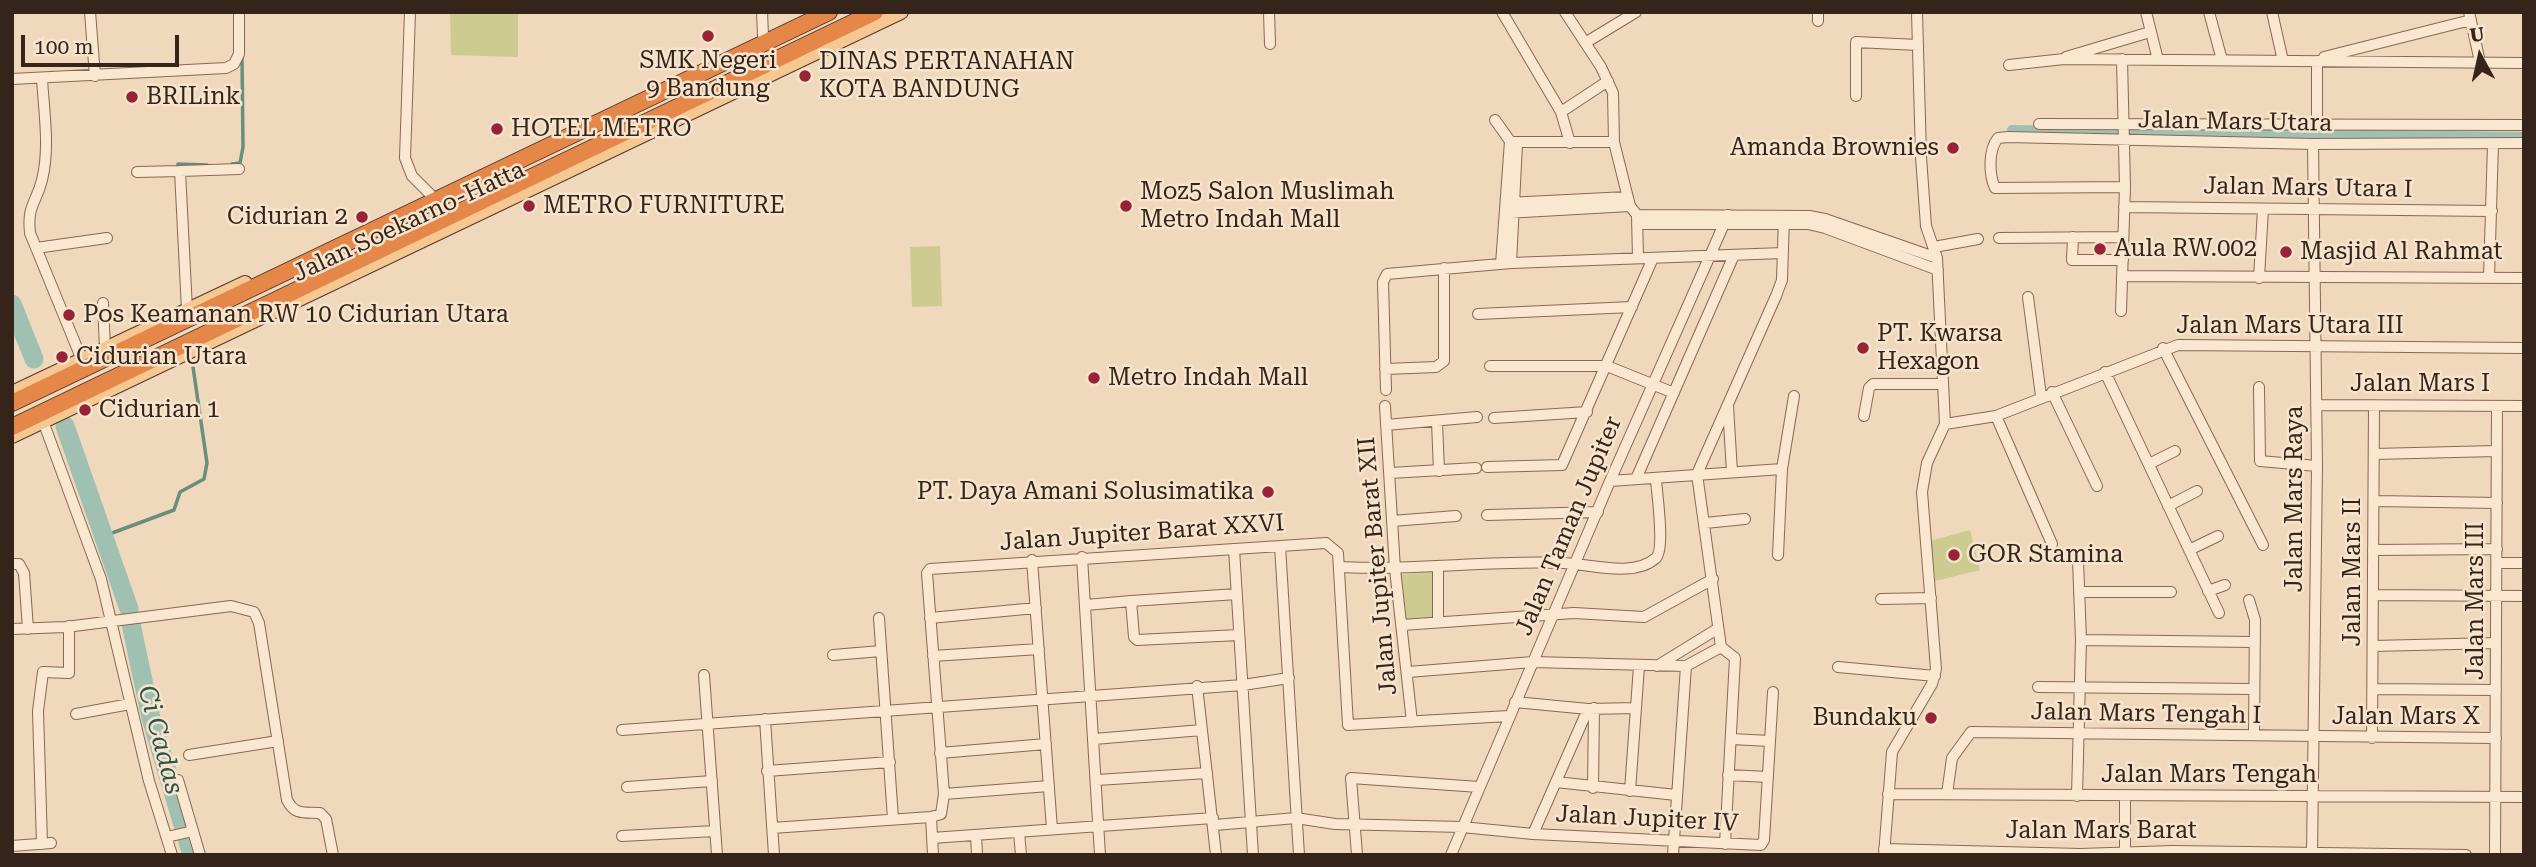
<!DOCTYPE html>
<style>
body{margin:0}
#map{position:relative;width:2536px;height:867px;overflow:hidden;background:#efd8bc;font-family:"Roboto Serif",serif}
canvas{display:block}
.frame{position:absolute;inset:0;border:14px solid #36241b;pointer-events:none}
.north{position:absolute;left:2445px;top:21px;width:70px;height:70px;-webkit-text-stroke:5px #f6e4cc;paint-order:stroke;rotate:352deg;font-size:19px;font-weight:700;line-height:28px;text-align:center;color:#36241b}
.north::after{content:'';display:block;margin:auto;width:24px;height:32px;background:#36241b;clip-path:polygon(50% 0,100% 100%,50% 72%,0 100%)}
.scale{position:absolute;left:21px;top:35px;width:158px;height:32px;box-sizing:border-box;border:4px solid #36241b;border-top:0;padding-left:9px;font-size:21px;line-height:24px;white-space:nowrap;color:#36241b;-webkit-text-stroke:5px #f6e4cc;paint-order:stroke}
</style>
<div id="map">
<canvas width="2536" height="867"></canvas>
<div class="frame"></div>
<div class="north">U</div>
<div class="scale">100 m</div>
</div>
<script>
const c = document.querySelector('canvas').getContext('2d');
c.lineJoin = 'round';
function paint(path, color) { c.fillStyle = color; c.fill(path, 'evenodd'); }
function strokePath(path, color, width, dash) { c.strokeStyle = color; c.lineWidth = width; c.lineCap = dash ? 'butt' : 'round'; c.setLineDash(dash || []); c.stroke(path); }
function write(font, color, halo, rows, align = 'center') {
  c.font = font + ' "Roboto Serif",serif'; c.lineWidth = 5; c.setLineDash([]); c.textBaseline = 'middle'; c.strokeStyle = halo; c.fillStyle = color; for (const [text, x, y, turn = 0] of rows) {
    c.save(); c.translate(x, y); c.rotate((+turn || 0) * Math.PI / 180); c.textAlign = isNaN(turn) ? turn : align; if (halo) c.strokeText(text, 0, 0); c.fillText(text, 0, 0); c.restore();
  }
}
paint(new Path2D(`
 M450,12H518V57L451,55Z
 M940,246L942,306L912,307L910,247Z
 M1970,530L1980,570L1935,581L1930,541Z
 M1433,572L1435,619L1405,622L1399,575Z`), '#cdcb90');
strokePath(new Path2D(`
 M232,164L240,163L243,147L242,56
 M178,169V164L207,165
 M104,536L174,510L180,492L204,479L207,463L193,367`), '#688e7e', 3.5);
strokePath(new Path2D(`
 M2012,130L2524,137`), '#a0c0b2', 10);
strokePath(new Path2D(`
 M12,304L34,359
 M65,426L129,609
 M131,624L151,718L192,855`), '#a0c0b2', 19);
const minor = new Path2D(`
 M90,12L95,76
 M410,12L405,158L412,176L431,195
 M762,12L763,36
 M1269,12L1270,44
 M1502,12L1561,112L1570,143
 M1565,12L1601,67L1613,93L1614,142L1630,206L1637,215L1638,258
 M2146,12L2158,60
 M2209,12L2222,60
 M2272,12L2283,61
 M2469,12L2480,62
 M1818,21V12
 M1585,43L1636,12
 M2066,57L2150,32
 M2324,57L2471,20
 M2009,65L2064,59L2524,63
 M12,79L226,68L234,64L239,54V12
 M42,79C44,112 50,148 42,180C36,204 27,205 30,233L82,360
 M1856,96V42L1918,45
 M1561,112L1608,81
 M1495,120L1510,141L1501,264
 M2039,124L2524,125
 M2317,126V61
 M1513,142H1614
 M137,172L180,171
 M2125,187L1995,188C1989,175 1988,150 1998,138L2008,137L2313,144L2524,143
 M1507,203L1627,197
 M2124,207L2492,211
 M1506,213L1630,206
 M1637,215L1809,216L1825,219L1937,258
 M1637,224H1808L1825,228L1938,270
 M2073,237L2072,260H2123
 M1999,238L2123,237
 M1934,247L1978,239
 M36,248L107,238
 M1511,263L1517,144
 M2122,276L2524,278
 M2489,277L2493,144
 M2259,278L2263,209
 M2028,297L2041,396
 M103,303L105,349
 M187,310L180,171L239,169
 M2121,311L2125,187L2122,59
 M1478,314L1632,307
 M2163,348L2263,545
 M1490,366H1607L1674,393
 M1385,369L1436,367L1444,361V268
 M2105,372L2219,613
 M2259,387L2260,461L2317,466
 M1386,390L1383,282L1387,274L1511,263L1783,253
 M2052,392L2097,486
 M2316,405L2524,406
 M1385,406L1395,569L1412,722
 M1728,406L1732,472
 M1864,416L1869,388L1873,384H1941
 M1996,416L2052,544
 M1494,418L1587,412
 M43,421L101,579L149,781L172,855
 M1437,422L1439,471
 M1945,424L1996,416L2178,345L2524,348
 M1386,425L1477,417
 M2374,454L2496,451
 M2149,464L2175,451
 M1487,467L1562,465L1653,258
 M1390,473L1476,468
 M1636,479L1734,255
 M1610,481L1782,469
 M2375,501L2497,503
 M2168,506L2197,491
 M1487,515L1598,512
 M1392,521L1456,516
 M1705,523L1745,519
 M1280,546L1299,855
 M1234,549L1253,855
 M2189,550L2218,536
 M2373,550L2497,549
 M1778,555L1782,469L1794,396
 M1082,557L1100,855
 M1032,560L1052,829
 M2497,563H2524
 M12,564H19L24,573L28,629
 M1339,567C1414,571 1488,560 1563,563C1590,564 1634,578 1656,558C1665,549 1657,494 1656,480
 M1438,568V621
 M2208,591L2225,585
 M2079,592H2171
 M1237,594L1131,601L1134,637L1137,640L1239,635
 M2373,595L2524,596
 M1881,599L1931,598
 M2249,600L2255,620L2254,735
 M1086,605L1131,601
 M879,618L893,819
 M930,618L1036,608
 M1402,625L1574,613L1644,617L1713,579
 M12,629L66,627L231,606L254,612L259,623L287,800C295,816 305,812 320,813L326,819L333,855
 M2081,640L2255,642
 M2373,646L2496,643
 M1721,647L1697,474L1776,296L1782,280L1784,216
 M1721,647L1735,658L1725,844
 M833,655L881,651
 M933,656L1039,649
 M1657,666L1717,629
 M1838,667L1935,676
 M1408,672L1533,662L1686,666L1721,647
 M704,675L717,855
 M1197,686L1216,855
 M2038,687L2254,689
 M2373,689L2496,690
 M1515,702L1588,709L1636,708
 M76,714L130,704
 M765,719L774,855
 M622,730L1243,685L1289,678
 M2372,738L2374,406
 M1094,739L1202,730
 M1731,739L1770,741
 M940,753L1046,744
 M189,755L278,741
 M767,771L890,762
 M1728,775L1768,777
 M1097,780L1207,773
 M1556,782L1676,795
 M627,787L712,781
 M1593,788L1594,708
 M1630,791L1639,666
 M944,794L1049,786
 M1888,794L2524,797
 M1947,794L1952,758L1971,732L2496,738
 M2077,796L2081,640L2078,560
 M931,817L933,855
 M1215,825L1296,818L1335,824L1462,827L1533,834L1761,845L1764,840L1773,692
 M772,828L931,817L941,814L944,794L927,573L930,569L1326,543L1338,553L1348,725L1509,716
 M193,831L200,855
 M1019,832L1021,855
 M1533,834L1588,709
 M976,835L977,855
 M622,836L715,831
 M167,837L193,831L178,780
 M932,838L1213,818
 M42,844L38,711L43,672L69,673V626
 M12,846L51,843
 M1884,849L2080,854L2173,851L2466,855
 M1357,855L1351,778L1479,787
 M1451,855L1610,481L1728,215
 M1673,855L1686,666
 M1884,855L1892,752L1932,684L1936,669L1922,492L1927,463L1945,424L1937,258L1926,226L1921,157L1917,12
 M2125,855V796
 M2312,855L2317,466L2313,144
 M2495,855L2497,406`);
const major = new Path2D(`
 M12,393L245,283
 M12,436L901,12`);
const highway = new Path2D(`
 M12,403L829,12
 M12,427L875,12`);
strokePath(minor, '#876855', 12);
strokePath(major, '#54372a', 16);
strokePath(highway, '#54372a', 18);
strokePath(minor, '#fae7cf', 10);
strokePath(major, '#f5c791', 14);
strokePath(highway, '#e48748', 16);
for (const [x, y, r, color] of [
 [708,36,7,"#982336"],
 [805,76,7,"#982336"],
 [132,97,7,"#982336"],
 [497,129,7,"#982336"],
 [1953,148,7,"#982336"],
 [529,206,7,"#982336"],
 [1126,206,7,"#982336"],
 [362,217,7,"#982336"],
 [2100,249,7,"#982336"],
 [2286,252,7,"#982336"],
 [69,315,7,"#982336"],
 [1863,348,7,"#982336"],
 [62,357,7,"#982336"],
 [1094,378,7,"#982336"],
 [85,410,7,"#982336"],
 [1268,492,7,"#982336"],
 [1954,555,7,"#982336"],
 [1931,718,7,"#982336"]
]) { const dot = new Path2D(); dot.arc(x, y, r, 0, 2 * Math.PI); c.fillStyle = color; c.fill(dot); strokePath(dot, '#f6e4cc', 2.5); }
write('24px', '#36241b', '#f6e4cc', [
 ["SMK Negeri",708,61,"center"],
 ["9 Bandung",708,89,"center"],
 ["DINAS PERTANAHAN",819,62],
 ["KOTA BANDUNG",819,90],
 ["BRILink",146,97],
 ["HOTEL METRO",511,129],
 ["Amanda Brownies",1939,148,"right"],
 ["Moz5 Salon Muslimah",1140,192],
 ["Metro Indah Mall",1140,220],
 ["METRO FURNITURE",543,206],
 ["Cidurian 2",348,217,"right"],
 ["Aula RW.002",2114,249],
 ["Masjid Al Rahmat",2300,252],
 ["Pos Keamanan RW 10 Cidurian Utara",83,315],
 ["PT. Kwarsa",1877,334],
 ["Hexagon",1877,362],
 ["Cidurian Utara",76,357],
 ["Metro Indah Mall",1108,378],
 ["Cidurian 1",99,410],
 ["PT. Daya Amani Solusimatika",1254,492,"right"],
 ["GOR Stamina",1968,555],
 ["Bundaku",1917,718,"right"]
], 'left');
write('24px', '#36241b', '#f6e4cc', [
 ["Jalan Mars Utara",2235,122,1],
 ["Jalan Mars Utara I",2308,188,1],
 ["Jalan Soekarno-Hatta",409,222,-25],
 ["Jalan Mars Utara III",2290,326],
 ["Jalan Mars I",2420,384],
 ["Jalan Mars Raya",2295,499,-90],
 ["Jalan Taman Jupiter",1569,526,-67],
 ["Jalan Jupiter Barat XXVI",1142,533,-4],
 ["Jalan Jupiter Barat XII",1378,566,-95],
 ["Jalan Mars II",2353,572,-90],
 ["Jalan Mars III",2476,601,-90],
 ["Jalan Mars Tengah I",2146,714,1],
 ["Jalan Mars X",2406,717],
 ["Jalan Mars Tengah",2209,775],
 ["Jalan Jupiter IV",1647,819,3],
 ["Jalan Mars Barat",2101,831]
]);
write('italic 26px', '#29564c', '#f6e4cc', [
 ["Ci Cadas",160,740,75]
]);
</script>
